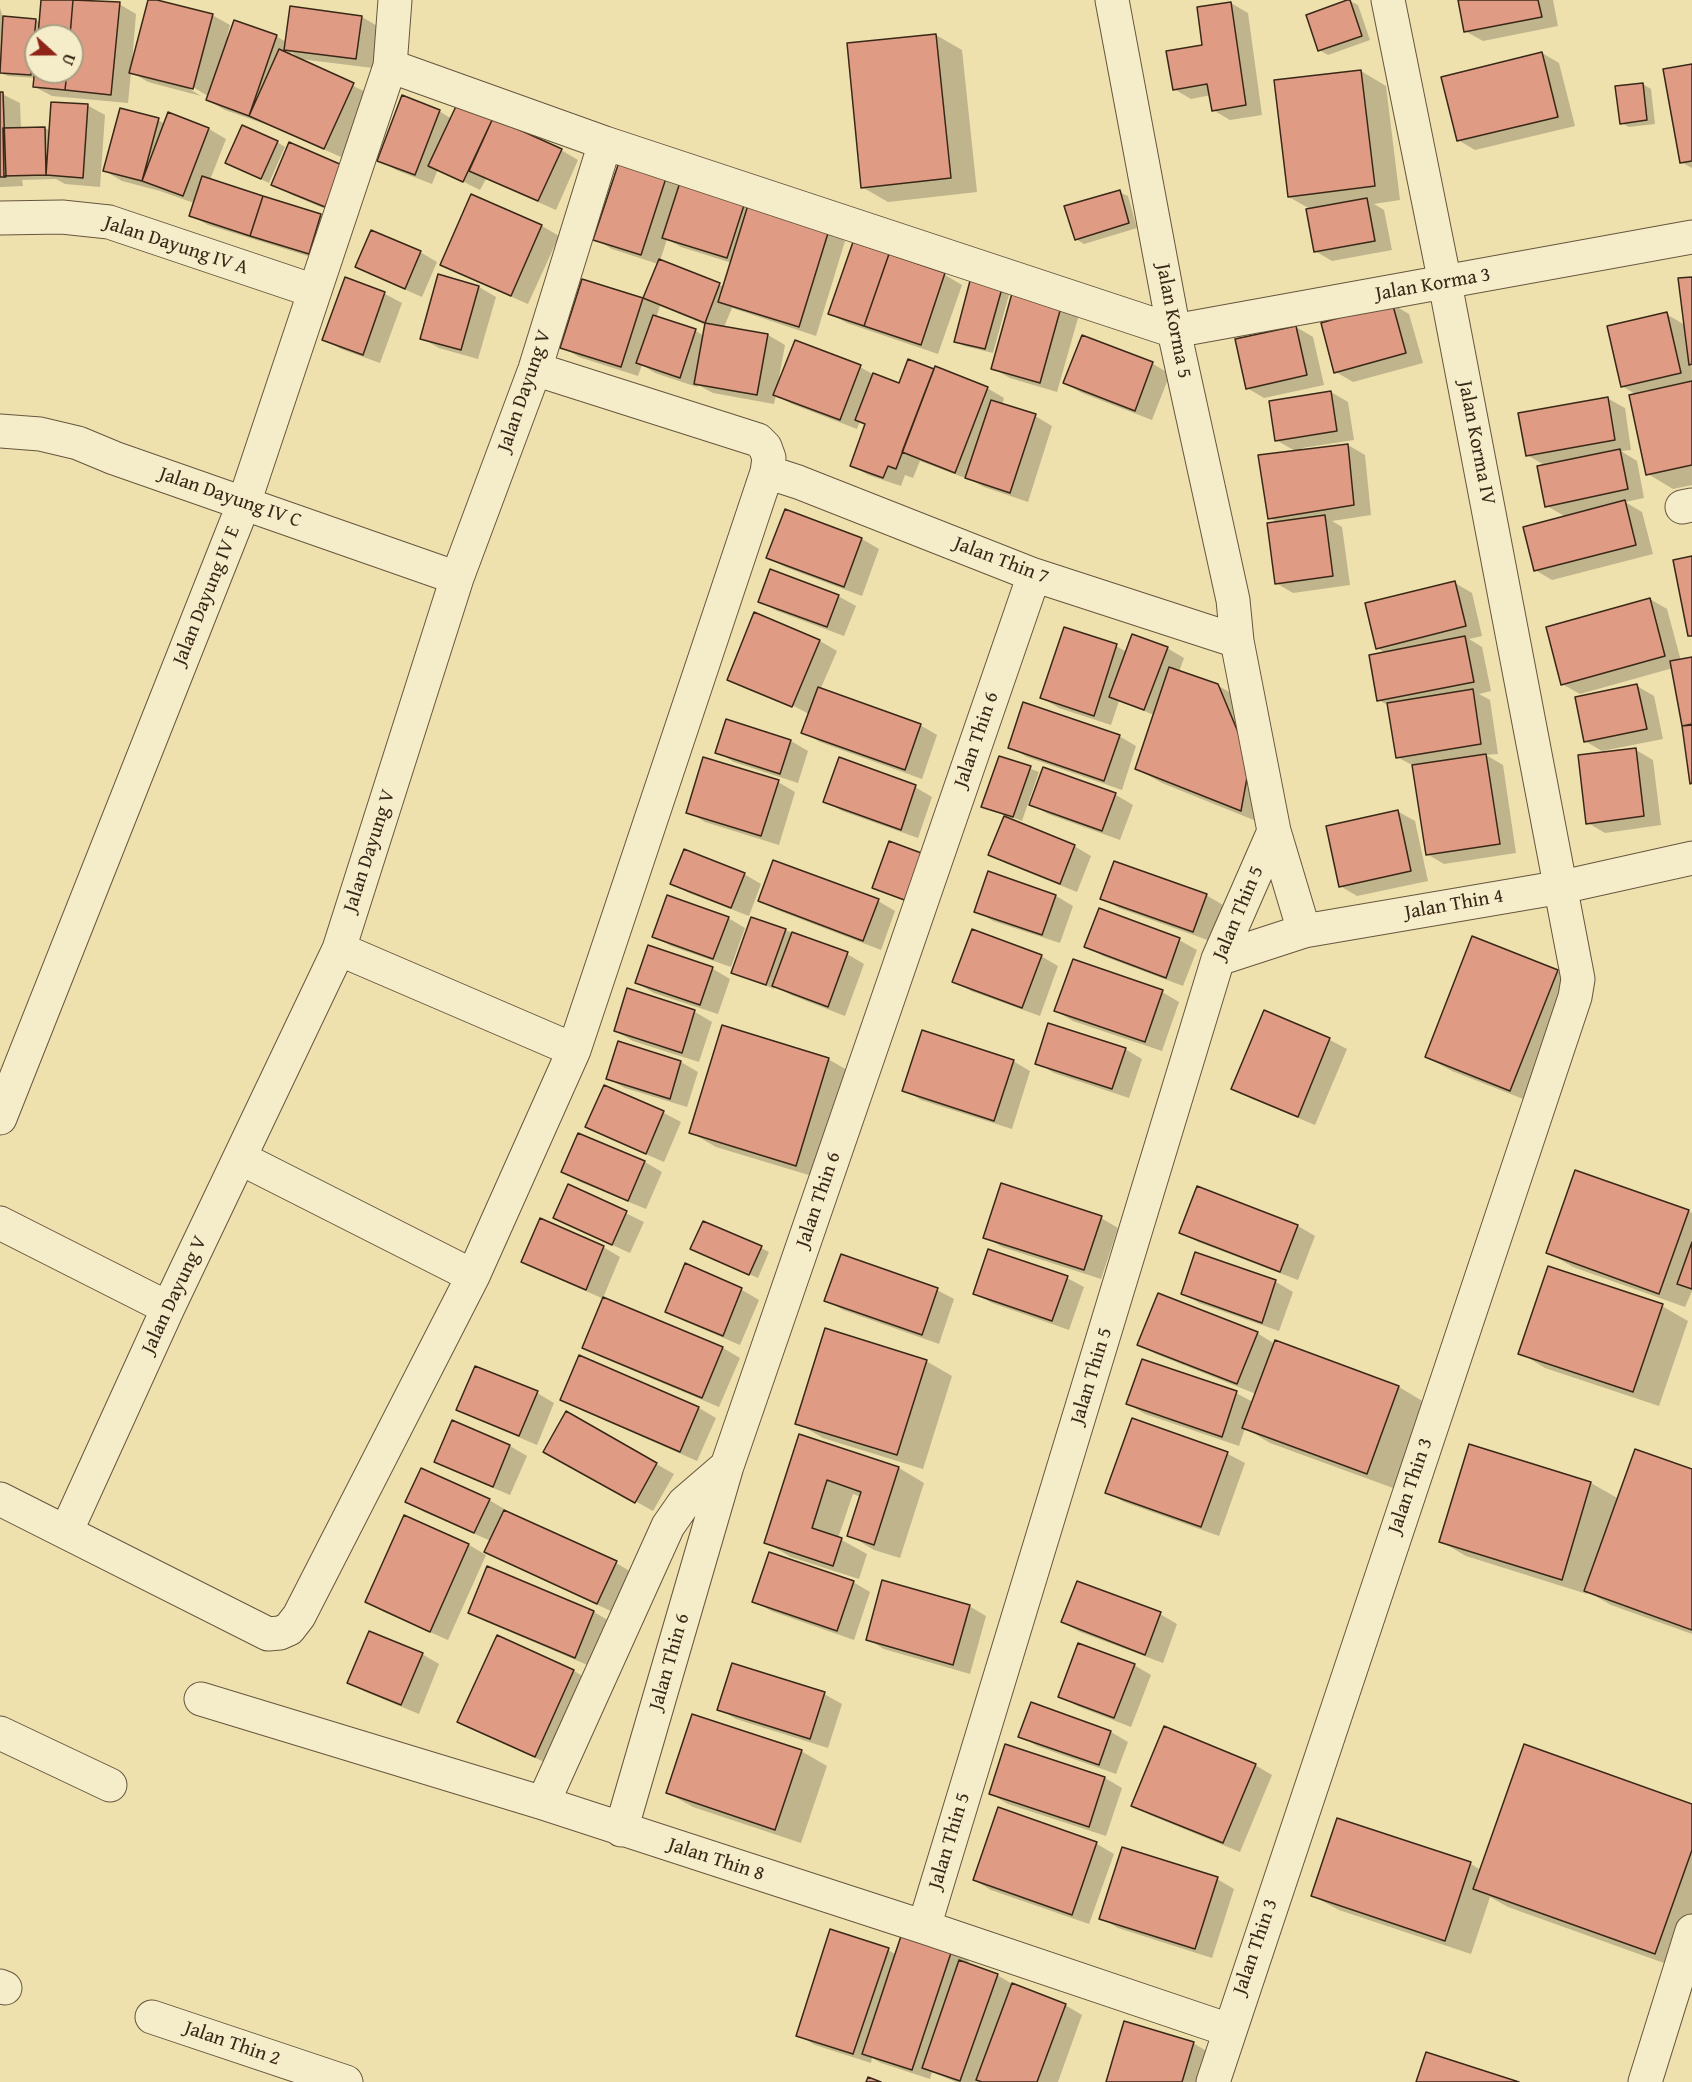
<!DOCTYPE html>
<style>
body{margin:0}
#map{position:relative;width:1692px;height:2082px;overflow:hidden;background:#efe1ae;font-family:"Gentium Book Plus",serif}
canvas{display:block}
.north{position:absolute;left:24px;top:24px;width:60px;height:60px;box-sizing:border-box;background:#f5ecca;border:2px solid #aa9e82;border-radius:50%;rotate:111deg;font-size:16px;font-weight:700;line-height:24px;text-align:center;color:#392817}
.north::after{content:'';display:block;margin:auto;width:21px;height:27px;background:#8f2418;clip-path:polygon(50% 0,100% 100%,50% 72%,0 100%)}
</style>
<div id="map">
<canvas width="1692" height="2082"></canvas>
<div class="north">U</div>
</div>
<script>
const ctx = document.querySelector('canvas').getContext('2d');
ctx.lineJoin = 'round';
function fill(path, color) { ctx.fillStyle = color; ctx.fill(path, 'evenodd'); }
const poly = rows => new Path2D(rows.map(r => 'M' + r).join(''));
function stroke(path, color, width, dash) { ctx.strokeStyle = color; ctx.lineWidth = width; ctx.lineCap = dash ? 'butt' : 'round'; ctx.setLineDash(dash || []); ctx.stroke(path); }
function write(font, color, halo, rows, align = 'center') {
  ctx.font = font + ' "Gentium Book Plus",serif'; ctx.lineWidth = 4.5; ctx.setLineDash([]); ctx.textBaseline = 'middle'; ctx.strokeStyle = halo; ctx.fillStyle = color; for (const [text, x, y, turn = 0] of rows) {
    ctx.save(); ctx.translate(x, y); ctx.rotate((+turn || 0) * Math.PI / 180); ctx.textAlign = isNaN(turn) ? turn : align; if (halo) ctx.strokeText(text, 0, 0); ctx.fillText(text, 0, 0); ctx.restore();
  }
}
const shadow = poly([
 [43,0,76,0,119,4,136,14,132,62,150,0,212,15,230,25,227,37,229,38,276,36,286,42,291,8,362,17,379,27,373,68,300,59,291,52,290,56,370,94,341,157,268,125,225,110,207,100,208,96,188,84,186,87,201,96,148,82,131,72,128,103,52,96,35,87,36,78,8,76,0,73,0,8,3,18,36,20,41,23],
 [36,36,72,36,72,72,36,72],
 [1459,0,1553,0,1558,26,1483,41,1465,31],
 [1350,1,1358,5,1370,40,1328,55,1319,50],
 [1231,3,1248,13,1262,115,1230,120,1213,110,1211,95,1191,99,1174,89],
 [936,35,962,50,977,192,888,202,862,187],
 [1542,53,1559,63,1575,126,1475,150,1458,140],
 [1692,66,1692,168,1681,162],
 [1361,71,1386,86,1400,200,1374,204,1384,210,1392,250,1332,261,1315,251,1312,210,1289,197],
 [1643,84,1651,89,1655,124,1629,127,1621,123],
 [0,93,20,103,21,129,45,128,51,131,87,105,105,115,100,187,65,184,56,179,22,180,23,186,0,187],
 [459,104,561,150,578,160,556,210,486,179,480,190,438,169,432,184,396,170,379,160,439,111,452,119],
 [158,120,165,124,209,129,226,139,210,180,321,216,338,226,327,262,208,225,190,215,194,203,160,191,122,181,105,171],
 [277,142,285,147,269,183,235,167],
 [290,144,342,216,290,194,273,184],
 [621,161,828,232,845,241,816,336,732,308,724,327,768,335,785,345,778,383,860,367,876,376,899,385,987,388,1004,398,1002,405,1035,416,1052,426,1028,502,984,487,973,481,920,461,913,478,905,475,901,486,868,475,851,465,866,425,860,421,857,429,792,404,776,395,774,404,713,393,698,385,697,387,655,373,642,365,638,376,579,357,562,347,583,280,644,300,658,264,612,249,595,239],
 [667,239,681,247,732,263,724,287,660,261],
 [660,306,706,325,704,336,696,331,656,318],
 [1119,192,1128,196,1137,228,1084,244,1076,239],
 [472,196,542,226,559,236,528,304,459,274,442,264],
 [854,244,945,275,962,285,938,354,847,323,830,314],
 [420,252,437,262,422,297,374,276,357,267],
 [1692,278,1692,485,1673,489,1648,474,1637,395,1622,386,1666,314,1685,325],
 [346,279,385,294,402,303,380,363,341,349,324,339],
 [972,279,1010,291,993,353,964,346,956,341],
 [479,287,496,297,478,359,439,348,421,338],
 [1015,287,1080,311,1057,392,1010,378,992,368],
 [1392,304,1409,314,1423,363,1353,382,1336,372],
 [1296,327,1313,337,1324,385,1264,398,1247,388],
 [1083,337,1153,364,1170,374,1152,420,1082,393,1065,383],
 [1331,392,1348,402,1354,440,1302,448,1302,451,1348,445,1365,455,1371,515,1332,521,1342,527,1350,585,1293,593,1276,583,1278,523,1270,518,1297,452,1276,440],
 [1607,398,1625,408,1631,450,1621,451,1637,461,1644,498,1625,502,1642,512,1653,554,1552,580,1535,570,1566,517,1547,506,1546,466,1527,455],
 [786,511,862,539,879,549,862,596,785,567,768,558],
 [1455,583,1472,593,1482,636,1469,639,1482,647,1491,691,1479,694,1490,700,1498,754,1486,755,1503,765,1516,853,1444,864,1427,854,1414,766,1397,757,1389,706,1379,700,1386,653,1377,648],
 [838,596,856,606,844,636,777,611,760,601],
 [1650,599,1667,609,1681,661,1692,659,1692,783,1673,668,1580,694,1562,684],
 [755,614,820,641,837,651,820,690,920,725,937,735,922,779,820,742,803,732,809,714,786,702,785,704,791,707,746,689,729,679],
 [1065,629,1116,646,1127,652,1167,648,1184,658,1179,672,1217,685,1243,700,1266,825,1162,783,1137,769,1154,715,1119,701,1111,725,1059,708,1042,698],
 [1637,686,1654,696,1663,739,1602,751,1585,741],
 [1119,736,1136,746,1122,790,1027,757,1010,747],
 [791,741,808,751,798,783,734,762,717,752],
 [1636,750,1653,760,1661,825,1605,833,1588,823],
 [1000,757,1039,772,1022,821,983,806],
 [1044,769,1116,795,1133,805,1120,840,1048,814,1031,804],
 [778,782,795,792,779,845,705,822,688,812],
 [915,787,932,797,918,838,842,811,825,801],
 [1397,811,1415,821,1428,881,1357,896,1340,886],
 [1074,846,1091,856,1077,892,1007,864,990,855],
 [744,874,761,884,749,916,689,893,672,884],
 [1206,895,1223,905,1210,941,1119,908,1102,898],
 [1056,896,1073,906,1060,943,993,921,976,911],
 [760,900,878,901,895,911,881,950,777,910],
 [1100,910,1179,940,1197,950,1183,986,1103,956,1086,946],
 [728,918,745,928,731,967,671,946,653,936],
 [785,930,847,954,864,964,845,1016,791,995,775,986,774,989,733,972],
 [649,947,713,969,730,979,718,1014,654,993,637,983],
 [1041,956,1058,966,1040,1016,971,991,954,981],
 [1557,971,1583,986,1536,1104,1452,1071,1426,1057],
 [628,990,695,1012,712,1022,699,1062,633,1041,615,1031],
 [1162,992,1179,1002,1162,1051,1073,1021,1056,1011],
 [1264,1012,1330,1040,1347,1049,1315,1125,1250,1098,1233,1088],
 [619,1043,681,1062,698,1072,687,1107,625,1088,607,1078],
 [1125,1049,1142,1059,1129,1098,1054,1073,1037,1063],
 [828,1059,854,1074,822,1179,716,1147,690,1132],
 [1013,1061,1030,1071,1012,1129,921,1100,904,1090],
 [605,1087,664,1113,681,1122,664,1162,604,1136,587,1126],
 [579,1135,645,1162,662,1172,646,1209,580,1182,563,1172],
 [569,1186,644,1222,630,1253,572,1227,555,1217],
 [1198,1188,1298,1226,1315,1236,1298,1280,1198,1242,1181,1232],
 [1688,1211,1692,1213,1692,1291,1685,1307,1573,1267,1547,1252],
 [1101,1218,1118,1228,1101,1279,1002,1247,985,1237],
 [603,1247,620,1257,603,1298,723,1348,740,1358,719,1407,601,1357,584,1347,604,1299,540,1271,523,1261],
 [761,1248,769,1252,758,1278,700,1253],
 [1196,1254,1276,1282,1293,1292,1279,1331,1199,1303,1182,1293],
 [686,1265,742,1290,759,1300,740,1345,684,1321,667,1311],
 [1067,1278,1084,1287,1069,1330,992,1303,974,1293],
 [937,1290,954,1299,939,1344,843,1310,826,1300],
 [1662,1306,1688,1321,1659,1406,1545,1368,1520,1353],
 [1257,1333,1275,1344,1275,1342,1399,1387,1424,1402,1393,1488,1270,1443,1245,1428,1239,1446,1145,1414,1128,1404,1236,1393,1253,1402,1256,1394,1156,1354,1139,1345],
 [580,1357,699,1408,716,1418,697,1461,579,1409,562,1399],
 [926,1361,952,1376,923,1469,823,1438,797,1423],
 [476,1368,537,1393,554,1403,537,1445,476,1419,458,1409],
 [566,1413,674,1474,653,1511,545,1451],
 [1133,1420,1228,1454,1245,1463,1219,1536,1124,1502,1107,1492],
 [453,1422,510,1446,527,1456,510,1495,453,1471,436,1461],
 [800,1436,899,1468,924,1483,900,1558,874,1550,849,1535,861,1497,853,1494,838,1538,867,1554,859,1579,791,1557,765,1542],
 [1470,1446,1591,1483,1619,1499,1692,1471,1692,1634,1611,1605,1588,1592,1587,1594,1466,1556,1440,1541],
 [489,1500,506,1510,505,1512,616,1563,633,1573,615,1613,503,1561,486,1551,491,1541,424,1512,407,1502],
 [404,1517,469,1545,486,1555,448,1640,384,1612,367,1602],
 [488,1568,594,1612,611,1622,592,1667,487,1622,470,1612],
 [853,1582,870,1592,854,1640,771,1611,754,1601],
 [969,1606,986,1616,970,1674,884,1649,867,1639],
 [1160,1614,1177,1624,1163,1663,1080,1632,1062,1622],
 [422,1654,439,1664,419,1714,366,1692,349,1682],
 [1134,1665,1151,1675,1131,1727,1077,1706,1060,1696],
 [574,1671,591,1681,553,1766,476,1731,459,1721],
 [824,1694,842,1704,828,1748,736,1719,719,1709],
 [1032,1704,1111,1732,1128,1742,1116,1774,1037,1746,1020,1736],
 [1006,1746,1105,1778,1122,1788,1106,1836,1008,1804,991,1794],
 [801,1751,827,1766,801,1843,693,1807,668,1793],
 [1255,1765,1272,1775,1240,1852,1150,1815,1133,1805],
 [1692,1806,1692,1962,1689,1972,1508,1907,1490,1897,1471,1954,1339,1910,1313,1896,1338,1820,1471,1864,1481,1870],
 [999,1809,1097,1844,1114,1854,1089,1924,991,1890,974,1880],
 [1217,1879,1234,1889,1212,1958,1118,1928,1101,1918],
 [888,1950,897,1955,951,1951,969,1961,967,1965,997,1975,1014,1985,1065,2005,1082,2015,1058,2082,956,2082,932,2072,930,2079,881,2063,872,2058,871,2063,815,2045,798,2035],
 [1193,2043,1210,2053,1202,2082,1108,2082]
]);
const building = poly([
 [41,0,73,0,70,36,38,36,41,0],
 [73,0,120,2,111,95,65,90,67,72,72,72,72,36,70,36,73,0],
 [148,0,157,0,213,14,193,89,129,73,148,0],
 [1347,0,1350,0,1362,36,1318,51,1306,15,1347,0],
 [1458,0,1538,0,1542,17,1464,32,1458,0],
 [1231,2,1246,105,1212,111,1207,84,1173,90,1166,51,1202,45,1197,7,1231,2],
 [290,6,362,16,356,59,284,50,290,6],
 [3,16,36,19,31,75,0,73,3,16],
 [234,20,277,35,249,116,206,100,234,20],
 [936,34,951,178,861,188,847,43,936,34],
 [279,49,354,83,324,149,249,116,279,49],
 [1542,52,1558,117,1457,141,1441,77,1542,52],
 [36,57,36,72,67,72,65,90,33,87,36,57],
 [1692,64,1692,161,1680,163,1663,69,1692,64],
 [1361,70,1375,186,1288,197,1274,80,1361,70],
 [1643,83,1647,120,1620,124,1615,86,1643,83],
 [0,92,3,92,6,177,0,177,0,92],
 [402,95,440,110,415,175,377,161,402,95],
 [51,102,88,104,83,178,46,175,51,102],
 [458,102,493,118,463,182,428,166,458,102],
 [120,108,159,118,142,181,103,171,120,108],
 [168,112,209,128,183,196,142,181,168,112],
 [493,118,562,149,538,201,469,171,493,118],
 [242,125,278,141,261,179,225,163,242,125],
 [45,127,46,175,4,176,3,128,45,127],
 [289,142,342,165,325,207,271,185,289,142],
 [620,159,667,175,641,255,593,240,620,159],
 [202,176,263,196,250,236,189,216,202,176],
 [682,176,747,196,727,258,662,238,682,176],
 [1120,190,1129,223,1075,240,1064,206,1120,190],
 [471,194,542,225,511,296,440,265,471,194],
 [263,196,321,214,309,254,250,236,263,196],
 [1367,198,1375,241,1314,252,1306,209,1367,198],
 [748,205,829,230,799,327,718,302,748,205],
 [371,230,421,251,405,289,355,267,371,230],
 [853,242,889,254,864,326,828,314,853,242],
 [889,254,945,273,921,345,864,326,889,254],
 [659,259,720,283,705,323,643,298,659,259],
 [438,274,479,286,461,350,420,339,438,274],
 [345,277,385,292,363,355,322,340,345,277],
 [971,277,1003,285,985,349,954,342,971,277],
 [1692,277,1692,364,1689,365,1678,278,1692,277],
 [582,279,643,298,621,367,560,348,582,279],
 [1014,286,1063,300,1040,383,991,369,1014,286],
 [1392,302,1406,353,1334,373,1321,323,1392,302],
 [1667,312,1681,373,1621,387,1607,326,1667,312],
 [653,315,696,329,680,378,636,363,653,315],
 [705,323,768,334,757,395,694,384,705,323],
 [1296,326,1307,375,1246,389,1235,339,1296,326],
 [1082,335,1153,362,1135,411,1063,383,1082,335],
 [795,340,861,365,840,420,773,395,795,340],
 [908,359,934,369,896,469,888,466,883,478,850,466,865,424,855,420,873,373,899,383,908,359],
 [935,366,988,387,955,473,902,452,935,366],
 [1692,381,1692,465,1646,475,1629,395,1692,381],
 [1331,391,1337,431,1275,441,1269,401,1331,391],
 [1608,397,1615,440,1526,456,1518,413,1608,397],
 [991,400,1036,414,1010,493,965,478,991,400],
 [1348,444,1354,505,1268,519,1258,455,1348,444],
 [1620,449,1628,489,1545,507,1537,466,1620,449],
 [1625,500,1636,545,1534,571,1523,527,1625,500],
 [785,509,862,538,844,587,766,558,785,509],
 [1325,515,1333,576,1275,584,1267,523,1325,515],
 [1692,556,1692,636,1688,636,1673,560,1692,556],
 [770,569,839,595,827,627,758,602,770,569],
 [1455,581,1466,626,1376,649,1365,603,1455,581],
 [1650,598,1665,656,1561,685,1546,627,1650,598],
 [754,612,820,640,792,707,727,680,754,612],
 [1064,627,1117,644,1094,716,1040,698,1064,627],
 [1132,634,1168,647,1144,710,1109,697,1132,634],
 [1465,636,1474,682,1377,701,1369,655,1465,636],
 [1692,657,1692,724,1682,726,1670,661,1692,657],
 [1169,667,1218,684,1250,761,1241,811,1135,769,1169,667],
 [1637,684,1647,729,1584,742,1575,697,1637,684],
 [818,687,921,724,905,770,801,733,818,687],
 [1473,689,1481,744,1396,758,1387,703,1473,689],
 [1023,702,1120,735,1104,781,1008,748,1023,702],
 [726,719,791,740,780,774,715,753,726,719],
 [1692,725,1692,783,1690,784,1682,726,1692,725],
 [1636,748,1644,816,1586,824,1578,755,1636,748],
 [1486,754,1500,844,1426,855,1412,765,1486,754],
 [999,756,1031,766,1013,817,981,807,999,756],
 [703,757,779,780,761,836,686,813,703,757],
 [839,757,916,785,901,830,823,802,839,757],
 [1043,767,1116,793,1102,831,1029,805,1043,767],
 [1398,810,1411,871,1339,887,1326,826,1398,810],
 [1004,816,1075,845,1060,884,988,855,1004,816],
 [889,841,924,854,907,901,872,888,889,841],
 [684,849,745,873,731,908,670,884,684,849],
 [773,860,879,899,863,941,758,901,773,860],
 [1114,861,1207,894,1193,932,1100,899,1114,861],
 [988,871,1056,895,1042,935,974,912,988,871],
 [667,895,729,917,713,959,652,937,667,895],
 [1099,908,1180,938,1166,978,1084,947,1099,908],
 [751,917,786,929,766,985,731,973,751,917],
 [972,929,1042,955,1022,1008,952,982,972,929],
 [792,932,848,952,828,1007,772,986,792,932],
 [1472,936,1558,970,1510,1091,1425,1057,1472,936],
 [648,945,713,967,700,1005,635,983,648,945],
 [1073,959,1163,990,1145,1042,1054,1011,1073,959],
 [627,988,695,1010,682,1053,614,1031,627,988],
 [1264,1010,1330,1038,1298,1117,1231,1089,1264,1010],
 [1048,1023,1126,1048,1112,1089,1035,1064,1048,1023],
 [722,1025,829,1058,796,1166,689,1133,722,1025],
 [922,1030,1014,1060,994,1121,902,1091,922,1030],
 [618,1041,681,1061,670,1099,606,1079,618,1041],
 [604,1085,664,1111,646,1154,585,1127,604,1085],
 [578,1133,645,1161,628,1201,561,1172,578,1133],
 [1575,1170,1689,1210,1659,1294,1546,1253,1575,1170],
 [1001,1183,1102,1216,1084,1270,983,1238,1001,1183],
 [568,1184,627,1211,612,1245,553,1218,568,1184],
 [1197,1186,1298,1225,1280,1272,1179,1233,1197,1186],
 [540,1218,604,1246,586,1290,521,1262,540,1218],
 [703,1221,762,1246,749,1275,690,1249,703,1221],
 [1692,1242,1692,1289,1677,1284,1692,1242],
 [988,1249,1068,1276,1052,1321,973,1294,988,1249],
 [1195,1252,1276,1280,1262,1323,1181,1294,1195,1252],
 [841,1254,938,1288,922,1335,824,1301,841,1254],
 [685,1263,742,1288,723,1336,665,1312,685,1263],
 [1548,1266,1663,1304,1633,1392,1518,1354,1548,1266],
 [1158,1293,1258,1332,1237,1384,1137,1345,1158,1293],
 [603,1297,723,1347,702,1398,582,1348,603,1297],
 [825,1328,927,1360,897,1455,795,1424,825,1328],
 [1275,1340,1399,1386,1367,1474,1242,1428,1275,1340],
 [579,1355,699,1407,680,1452,560,1400,579,1355],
 [1142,1359,1237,1391,1222,1437,1126,1404,1142,1359],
 [475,1366,538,1391,519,1436,456,1410,475,1366],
 [566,1411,657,1463,635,1503,543,1452,566,1411],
 [1132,1418,1228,1452,1201,1527,1105,1493,1132,1418],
 [452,1420,510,1445,493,1487,434,1462,452,1420],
 [799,1434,899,1467,874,1545,847,1536,861,1492,827,1480,812,1528,842,1538,833,1566,764,1543,799,1434],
 [1469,1444,1591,1482,1562,1580,1439,1542,1469,1444],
 [1635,1449,1692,1469,1692,1630,1584,1591,1635,1449],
 [421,1468,490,1499,474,1533,405,1502,421,1468],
 [504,1510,617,1561,597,1604,484,1552,504,1510],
 [404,1515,469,1544,430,1632,365,1602,404,1515],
 [769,1552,854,1581,837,1631,752,1602,769,1552],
 [487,1566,594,1611,575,1658,468,1613,487,1566],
 [882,1580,970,1605,953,1665,866,1640,882,1580],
 [1077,1581,1161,1612,1145,1655,1061,1622,1077,1581],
 [369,1631,423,1653,401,1705,347,1683,369,1631],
 [497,1635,574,1670,535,1757,457,1722,497,1635],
 [1078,1643,1135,1664,1114,1718,1058,1697,1078,1643],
 [732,1663,825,1692,810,1739,717,1710,732,1663],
 [1031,1702,1111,1731,1099,1765,1018,1737,1031,1702],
 [692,1714,802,1750,775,1830,666,1793,692,1714],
 [1164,1726,1256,1764,1223,1843,1131,1806,1164,1726],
 [1005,1744,1105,1777,1089,1827,989,1794,1005,1744],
 [1524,1744,1692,1804,1692,1850,1655,1954,1473,1889,1524,1744],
 [998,1807,1097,1842,1072,1915,973,1880,998,1807],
 [1337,1818,1471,1862,1445,1941,1311,1896,1337,1818],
 [1122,1847,1218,1877,1195,1949,1099,1919,1122,1847],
 [830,1929,889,1948,853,2054,796,2036,830,1929],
 [902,1933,952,1950,912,2070,862,2054,902,1933],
 [959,1960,998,1974,960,2081,922,2068,959,1960],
 [1012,1983,1066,2004,1037,2082,982,2082,976,2080,1012,1983],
 [1124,2021,1194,2042,1182,2082,1106,2082,1124,2021],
 [1426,2052,1519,2082,1416,2082,1426,2052],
 [868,2077,881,2082,866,2082,868,2077]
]);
const minor = poly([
 [1112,0,1174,331,1233,600,1237,641,1274,831,1304,931],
 [390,66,605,143,1174,331,1692,237],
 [0,218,62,217,109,222,314,291],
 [0,431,40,434,78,443,114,458,457,578],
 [767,472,798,482,1034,575,1237,641],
 [1682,507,1692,505],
 [339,949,574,1050],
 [1218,959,1304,931,1562,887,1692,858],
 [0,1118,244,503,390,66,395,0],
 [240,1158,473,1276],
 [0,1223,168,1308],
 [0,1499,268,1634,280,1633,289,1629,299,1616,473,1276,574,1050,767,472,769,458,765,447,758,440,535,369],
 [66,1532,168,1308,339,949,457,578,535,369,605,143],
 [201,1699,543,1803,924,1927,1229,2030],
 [0,1733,110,1785],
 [543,1803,668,1526,684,1503,727,1466],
 [621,1830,727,1466,1034,575],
 [924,1927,1218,959,1274,831],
 [0,1986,5,1988],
 [152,2017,346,2082],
 [1213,2082,1575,997,1578,979,1445,283,1388,0],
 [1645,2082,1692,1931]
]);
const streetNames = [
 ["Jalan Dayung IV A",176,246,18],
 ["Jalan Korma 3",1433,285,-10],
 ["Jalan Korma 5",1173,321,79],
 ["Jalan Dayung V",525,391,-71],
 ["Jalan Korma IV",1476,443,79],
 ["Jalan Dayung IV C",230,498,19],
 ["Jalan Thin 7",1001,561,21],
 ["Jalan Dayung IV E",207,596,-68],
 ["Jalan Thin 6",977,740,-71],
 ["Jalan Dayung V",370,851,-72],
 ["Jalan Thin 4",1454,905,-10],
 ["Jalan Thin 5",1239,913,-67],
 ["Jalan Thin 6",819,1200,-71],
 ["Jalan Dayung V",175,1295,-65],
 ["Jalan Thin 5",1092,1376,-73],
 ["Jalan Thin 3",1411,1486,-71],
 ["Jalan Thin 6",670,1662,-74],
 ["Jalan Thin 5",950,1841,-73],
 ["Jalan Thin 8",716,1860,18],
 ["Jalan Thin 3",1256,1947,-71],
 ["Jalan Thin 2",232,2044,19]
];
fill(shadow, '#0003');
fill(building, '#df9b83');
stroke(building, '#392817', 1.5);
stroke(minor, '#66563d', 35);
stroke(minor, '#f5ecca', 33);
write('20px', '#392817', '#f5ecca', streetNames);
</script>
